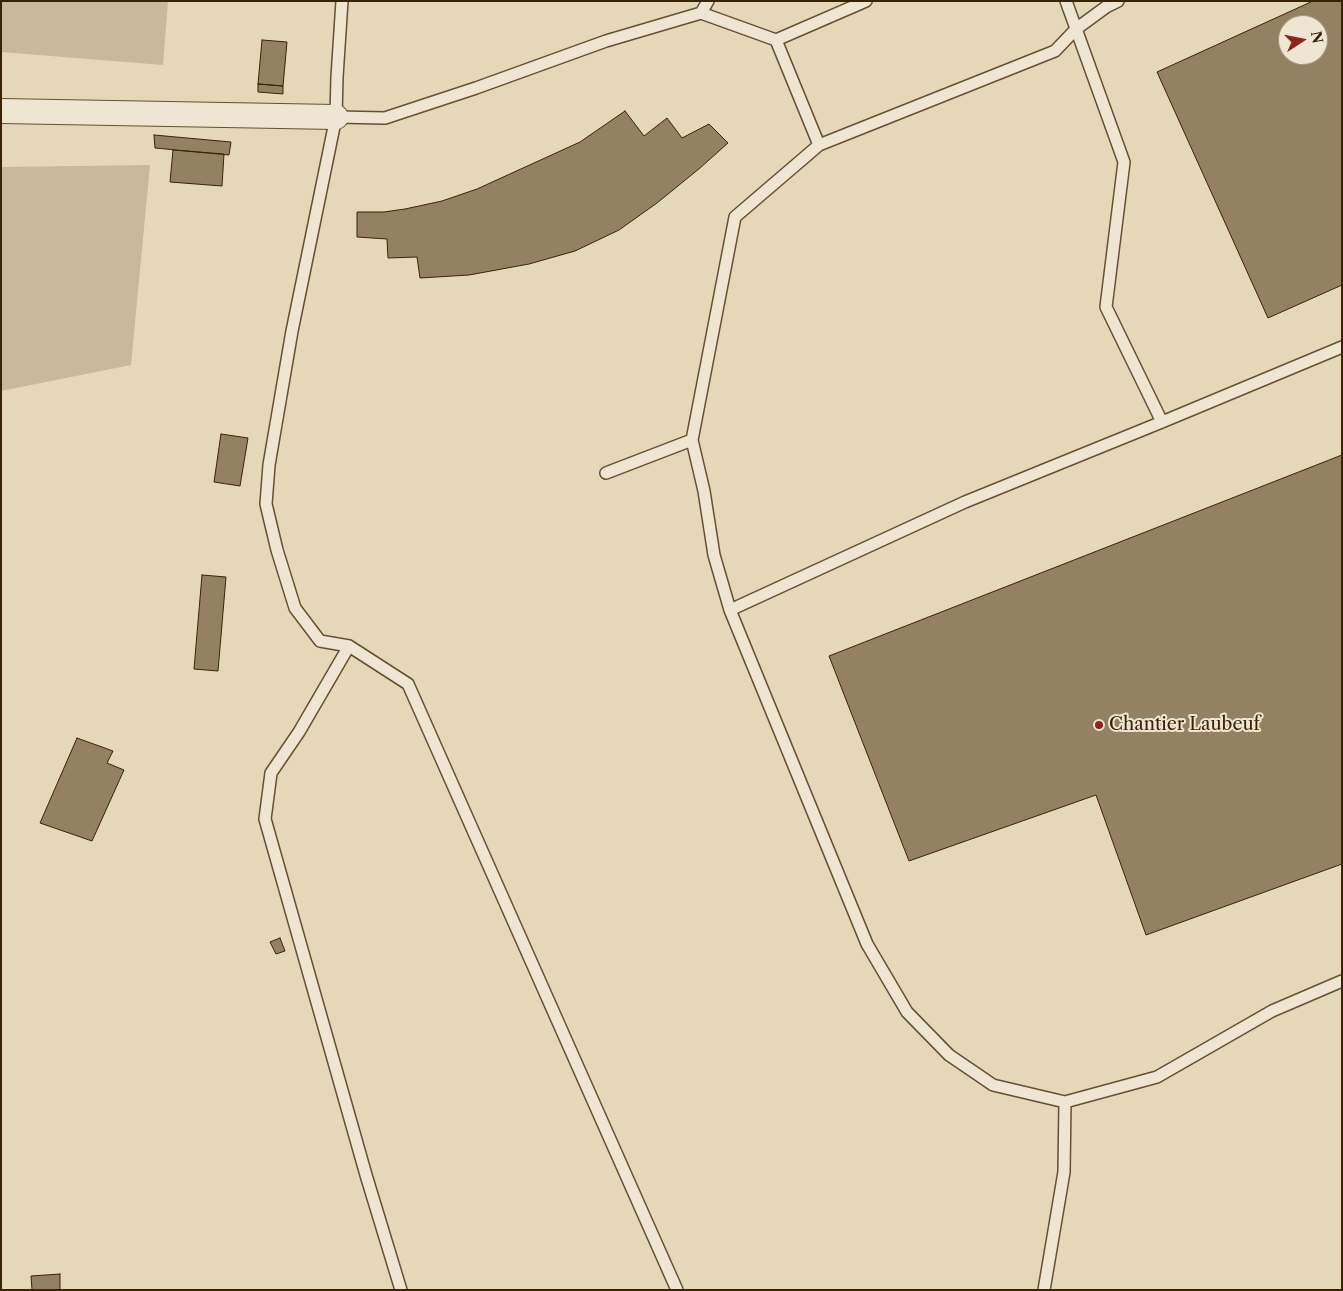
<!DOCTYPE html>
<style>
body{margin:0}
#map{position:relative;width:1343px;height:1291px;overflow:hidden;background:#e5d8b9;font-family:"Libre Caslon Text",serif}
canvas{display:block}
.frame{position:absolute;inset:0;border:2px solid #3a2303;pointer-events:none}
.north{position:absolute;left:1278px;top:15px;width:50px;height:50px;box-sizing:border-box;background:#eee6d2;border:1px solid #a6987f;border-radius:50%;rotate:79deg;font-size:14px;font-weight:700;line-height:20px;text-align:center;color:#3a2303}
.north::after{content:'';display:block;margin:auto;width:18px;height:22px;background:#8f2418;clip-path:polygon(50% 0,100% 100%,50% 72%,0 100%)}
</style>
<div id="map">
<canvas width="1343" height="1291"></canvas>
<div class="frame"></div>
<div class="north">N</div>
</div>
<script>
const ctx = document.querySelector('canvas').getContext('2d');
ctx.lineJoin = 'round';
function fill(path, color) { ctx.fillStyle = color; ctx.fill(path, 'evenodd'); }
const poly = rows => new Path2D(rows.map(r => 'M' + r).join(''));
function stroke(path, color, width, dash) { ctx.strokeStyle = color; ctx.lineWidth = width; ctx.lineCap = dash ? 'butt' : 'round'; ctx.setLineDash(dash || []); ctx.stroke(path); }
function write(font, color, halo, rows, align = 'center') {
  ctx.font = font + ' "Libre Caslon Text",serif'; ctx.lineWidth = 4; ctx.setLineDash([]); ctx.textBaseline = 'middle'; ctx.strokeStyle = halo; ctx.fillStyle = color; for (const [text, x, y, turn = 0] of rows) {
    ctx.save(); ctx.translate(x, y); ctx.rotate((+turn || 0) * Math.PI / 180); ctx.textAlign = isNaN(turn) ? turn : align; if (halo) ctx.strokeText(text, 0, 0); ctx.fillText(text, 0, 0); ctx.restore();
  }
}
const green = poly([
 [1,1,168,1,163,65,1,52],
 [150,165,131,365,1,391,1,167]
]);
const building = poly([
 [1313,1,1342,1,1342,285,1268,318,1157,72,1313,1],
 [1288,25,1318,25,1318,55,1288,55,1288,25],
 [262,40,287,42,283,86,258,84,262,40],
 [258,84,283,86,283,94,258,92,258,84],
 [625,111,644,136,667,118,682,138,709,124,728,143,700,168,657,203,619,230,575,251,529,264,469,275,420,278,417,257,388,258,387,239,357,237,357,212,384,212,405,209,442,201,477,189,580,142,625,111],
 [154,135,231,142,229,155,155,148,154,135],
 [173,150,224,154,222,186,170,182,173,150],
 [221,434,248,438,240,486,214,482,221,434],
 [1342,455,1342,864,1146,935,1096,795,909,861,829,656,1342,455],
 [202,575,226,577,218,671,194,669,202,575],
 [77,738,113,751,107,763,124,770,92,841,40,823,77,738],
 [280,938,285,951,276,954,270,942,280,938],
 [60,1274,60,1290,32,1290,31,1276,60,1274]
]);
const lane = poly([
 [342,1,337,77,336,117,292,331,269,465,266,504,277,550,295,608,320,641,349,646,408,684,677,1290],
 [1066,1,1124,162,1106,307,1162,422],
 [701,13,708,1],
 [776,40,819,145],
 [336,117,385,118,476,88,606,41,701,13,776,40,866,1],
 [692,440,704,491,714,555,730,610,867,944,907,1012,949,1055,993,1085,1065,1102,1157,1077,1272,1011,1342,981],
 [606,473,692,440,735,217,819,145,1055,51,1076,29,1106,7,1118,1],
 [730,610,965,502,1162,422,1342,347],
 [349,646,299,732,271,773,265,819,366,1175,401,1290],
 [1044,1290,1064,1172,1065,1102]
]);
const street = poly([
 [1,111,336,117]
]);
const markers = [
 [1099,725,5,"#8f2418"]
];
const poiNames = [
 ["Chantier Laubeuf",1109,725]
];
fill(green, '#c8b99a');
fill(building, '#938162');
stroke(building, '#3a2303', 1);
stroke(lane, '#655030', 14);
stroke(street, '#655030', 26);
stroke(lane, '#eee6d2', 11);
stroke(street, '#eee6d2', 24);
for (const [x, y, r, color] of markers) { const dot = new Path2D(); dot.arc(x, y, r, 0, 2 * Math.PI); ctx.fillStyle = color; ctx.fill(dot); stroke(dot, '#eee6d2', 2); }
write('18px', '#3a2303', '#eee6d2', poiNames, 'left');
</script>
